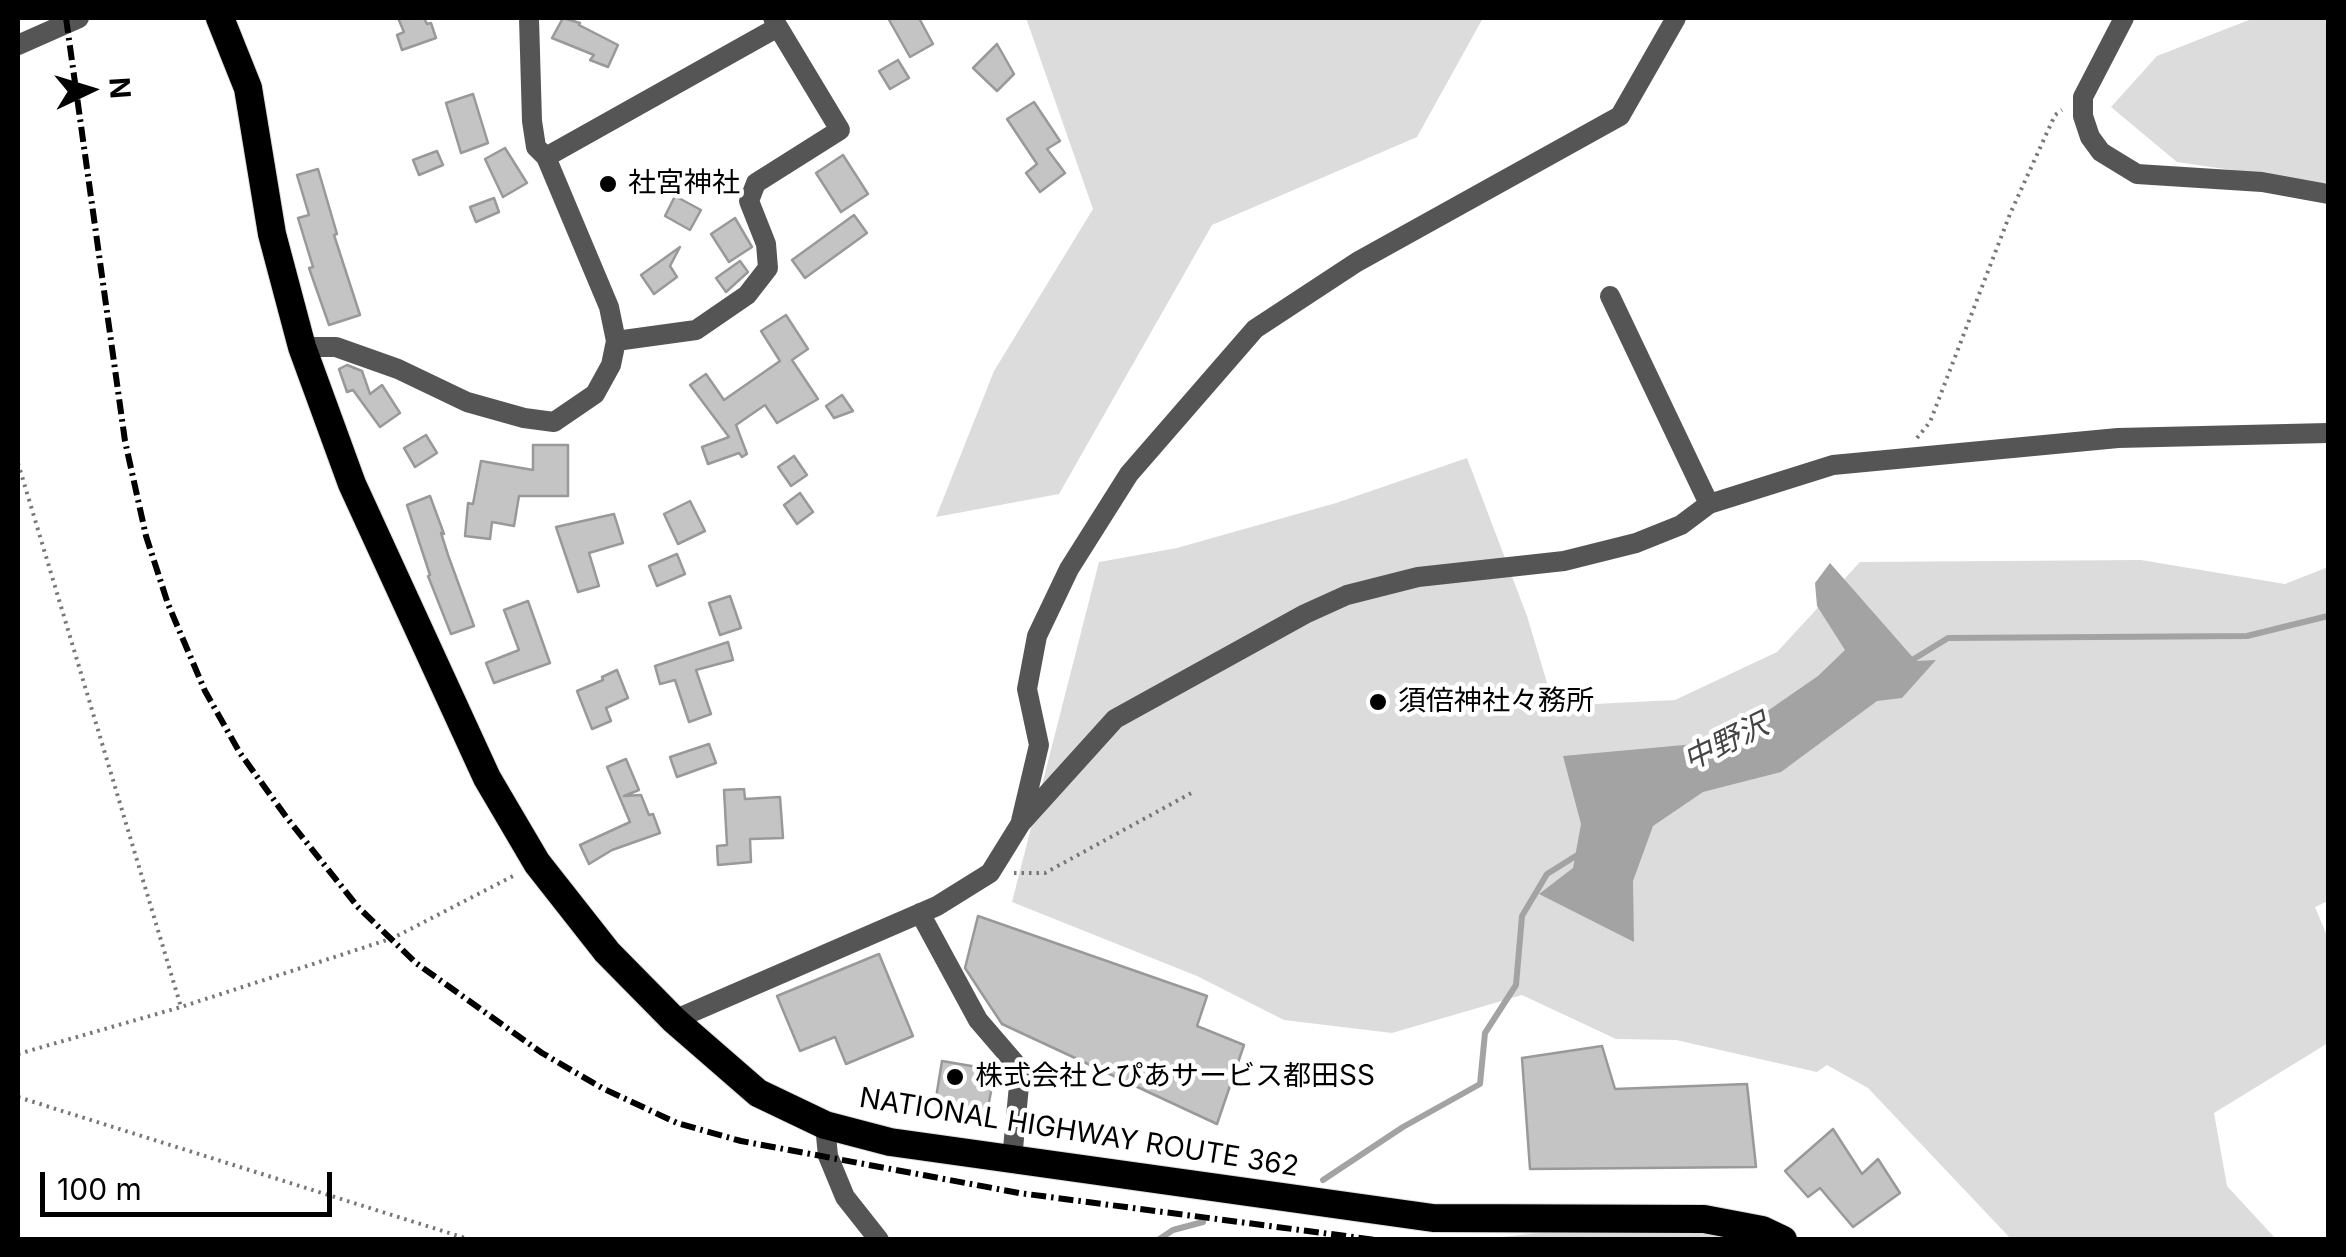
<!DOCTYPE html>
<meta charset="utf-8">
<style>
body{margin:0}
#map{position:relative;width:2346px;height:1257px;overflow:hidden;background:#fff;font-family:Inter,sans-serif}
canvas{display:block}
.frame{position:absolute;inset:0;border:20px solid #000;pointer-events:none}
.north{position:absolute;left:40px;top:40px;width:100px;height:100px;-webkit-text-stroke:8px #fff;paint-order:stroke;rotate:86deg;font-size:28px;font-weight:700;line-height:40px;text-align:center;color:#000}
.north::after{content:'';display:block;margin:auto;width:35px;height:45px;background:#000;clip-path:polygon(50% 0,100% 100%,50% 72%,0 100%)}
.scale{position:absolute;left:40px;top:1172px;width:292px;height:45px;box-sizing:border-box;border:5px solid #000;border-top:0;padding-left:12px;font-size:30px;line-height:35px;white-space:nowrap;color:#000;-webkit-text-stroke:8px #fff;paint-order:stroke}
</style>
<div id="map">
<canvas width="2346" height="1257"></canvas>
<div class="frame"></div>
<div class="north">N</div>
<div class="scale">100 m</div>
</div>
<script>
const ctx = document.querySelector('canvas').getContext('2d');
ctx.lineJoin = 'round';
function fill(path, color) { ctx.fillStyle = color; ctx.fill(path, 'evenodd'); }
const poly = rows => new Path2D(rows.map(r => 'M' + r).join(''));
function stroke(path, color, width, dash) { ctx.strokeStyle = color; ctx.lineWidth = width; ctx.lineCap = dash ? 'butt' : 'round'; ctx.setLineDash(dash || []); ctx.stroke(path); }
function write(font, color, halo, rows, align = 'center') {
  ctx.font = font + ' Inter,"Noto Sans JP",sans-serif'; ctx.lineWidth = 9; ctx.setLineDash([]); ctx.textBaseline = 'middle'; ctx.strokeStyle = halo; ctx.fillStyle = color; for (const [text, x, y, turn = 0] of rows) {
    ctx.save(); ctx.translate(x, y); ctx.rotate((+turn || 0) * Math.PI / 180); ctx.textAlign = isNaN(turn) ? turn : align; if (halo) ctx.strokeText(text, 0, 0); ctx.fillText(text, 0, 0); ctx.restore();
  }
}
const green = poly([
 [1026,18,1483,18,1417,137,1212,225,1059,494,936,517,994,371,1093,209],
 [2254,18,2328,18,2328,184,2177,162,2111,107,2157,56],
 [1467,458,1527,616,1554,706,1675,700,1777,652,1860,562,2141,560,2285,584,2328,567,2328,901,2315,907,2328,938,2328,1043,2214,1113,2227,1186,2276,1239,2011,1239,1868,1088,1827,1065,1817,1072,1676,1040,1616,1039,1522,995,1392,1033,1284,1020,1197,976,1012,902,1099,562,1177,548,1336,503],
 [1567,1230,1734,1233,1754,1239,1483,1239]
]);
const water = poly([
 [1830,563,1916,661,1936,660,1902,698,1877,701,1781,772,1703,792,1653,826,1633,881,1634,942,1539,894,1573,868,1581,824,1563,756,1695,744,1766,712,1818,676,1845,650,1817,606,1815,583]
]);
const stream = poly([
 [1909,662,1948,638,2247,636,2328,616],
 [1323,1180,1403,1127,1480,1084,1485,1033,1516,985,1522,916,1547,874,1579,854],
 [1158,1240,1173,1230,1203,1222]
]);
const building = poly([
 [398,18,424,18,427,24,431,23,436,38,402,50,397,35,404,32,398,18],
 [563,18,580,23,579,25,618,45,608,67,590,60,594,55,552,38,563,18],
 [888,18,919,18,933,44,910,57,888,18],
 [997,44,1014,74,997,91,973,68,997,44],
 [898,60,909,78,890,89,879,71,898,60],
 [473,94,488,143,461,153,446,103,473,94],
 [1034,102,1060,141,1047,149,1065,173,1040,192,1026,173,1037,164,1007,119,1034,102],
 [505,148,527,183,503,197,485,159,505,148],
 [437,151,443,165,419,175,413,160,437,151],
 [843,155,868,194,841,212,816,173,843,155],
 [318,169,337,234,334,235,360,315,329,325,309,268,313,267,298,218,309,215,297,175,318,169],
 [675,196,701,210,690,230,665,216,675,196],
 [494,198,499,212,476,222,470,207,494,198],
 [854,215,867,233,805,278,792,260,854,215],
 [735,218,752,247,729,262,711,234,735,218],
 [680,247,670,266,677,277,654,294,641,275,680,247],
 [740,261,748,272,726,292,716,278,740,261],
 [786,315,808,349,792,360,818,399,777,423,765,405,736,425,747,454,742,457,739,453,708,464,702,447,729,437,690,385,706,374,724,400,780,361,761,331,786,315],
 [347,365,362,371,370,394,382,385,400,413,380,427,353,390,347,392,339,369,347,365],
 [842,395,853,411,834,418,826,406,842,395],
 [426,435,437,453,415,467,404,448,426,435],
 [533,445,568,445,568,496,519,496,514,526,492,522,490,539,465,536,468,503,473,504,481,461,533,470,533,445],
 [794,456,807,475,791,486,778,467,794,456],
 [800,493,813,512,797,524,784,505,800,493],
 [430,496,444,534,441,533,448,555,474,626,451,634,428,576,430,575,407,505,430,496],
 [690,501,705,531,678,544,664,514,690,501],
 [614,514,623,543,589,553,599,586,578,592,556,527,614,514],
 [677,554,685,574,657,586,649,566,677,554],
 [730,596,741,628,720,635,709,603,730,596],
 [528,601,550,663,494,683,486,663,519,650,504,610,528,601],
 [728,642,733,660,696,670,711,714,689,722,675,680,660,684,655,666,728,642],
 [617,670,628,698,606,708,611,721,592,729,577,691,603,680,602,677,617,670],
 [709,744,716,763,677,777,670,757,709,744],
 [626,759,639,790,624,796,641,795,649,815,653,814,660,833,612,850,589,864,580,845,630,822,607,767,626,759],
 [744,789,745,799,780,797,783,838,750,839,751,862,718,865,717,846,727,845,724,790,744,789],
 [978,916,1207,996,1197,1026,1244,1045,1217,1124,1002,1024,965,968,978,916],
 [879,954,913,1036,846,1064,835,1037,800,1051,777,996,879,954],
 [1602,1046,1615,1089,1747,1084,1756,1167,1530,1169,1522,1058,1602,1046],
 [942,1061,995,1070,987,1113,935,1104,942,1061],
 [1833,1129,1862,1174,1878,1159,1900,1193,1853,1227,1820,1188,1808,1197,1785,1171,1833,1129]
]);
const path = poly([
 [1917,438,1930,422,2010,214,2055,115,2062,110],
 [18,463,181,1007],
 [1014,873,1045,873,1195,791],
 [18,1054,181,1007,393,938,515,875],
 [18,1097,471,1240]
]);
const minor = poly([
 [529,18,532,121,536,147,546,157],
 [2124,18,2083,97,2083,116,2090,137,2101,152,2137,174,2262,182,2328,194],
 [18,45,79,18],
 [1610,296,1709,504],
 [616,341,696,330,747,295,768,268,766,244,749,201,756,183,840,130,778,27],
 [302,347,336,347,398,369,467,402,524,418,554,422,595,394,611,365,616,341,609,307,546,157,778,27,773,18],
 [1021,821,1039,745,1027,689,1037,636,1069,569,1129,474,1255,329,1357,262,1620,116,1676,18],
 [920,913,978,1020,1015,1063,1020,1075,1012,1159],
 [674,1020,937,906,990,873,1021,823,1115,719,1305,614,1347,595,1418,577,1564,561,1636,543,1681,525,1709,504,1833,465,2118,438,2328,433],
 [825,1125,828,1156,845,1197,879,1240]
]);
const highway = poly([
 [220,18,248,88,272,234,302,347,352,484,487,778,537,863,607,952,674,1020,758,1093,825,1125,890,1142,1433,1218,1704,1219,1762,1230,1783,1240]
]);
const rail = poly([
 [66,18,125,441,146,536,168,604,205,691,240,753,287,818,358,907,416,963,542,1053,602,1088,677,1123,741,1141,1019,1193,1376,1240]
]);
const markers = [
 [608,184,10,"#000"],
 [1378,702,10,"#000"],
 [955,1077,10,"#000"]
];
const poiNames = [
 ["社宮神社",628,184],
 ["須倍神社々務所",1398,702],
 ["株式会社とぴあサービス都田SS",975,1077]
];
const streetNames = [
 ["NATIONAL HIGHWAY ROUTE 362",1079,1133,9]
];
const waterNames = [
 ["中野沢",1726,743,-26]
];
fill(green, '#dcdcdc');
fill(water, '#a3a3a3');
stroke(stream, '#a3a3a3', 6);
fill(building, '#c4c4c4');
stroke(building, '#999', 2.5);
stroke(highway, '#dbdbdb', 30);
stroke(path, '#777', 4, [2.5, 5]);
stroke(minor, '#555', 20);
stroke(highway, '#000', 28);
stroke(rail, '#000', 6, [15, 5, 2.5, 5]);
for (const [x, y, r, color] of markers) { const dot = new Path2D(); dot.arc(x, y, r, 0, 2 * Math.PI); ctx.fillStyle = color; ctx.fill(dot); stroke(dot, '#fff', 4); }
write('28px', '#000', '#fff', poiNames, 'left');
write('28px', '#000', '#fff', streetNames);
write('italic 30px', '#444', '#fff', waterNames);
</script>
